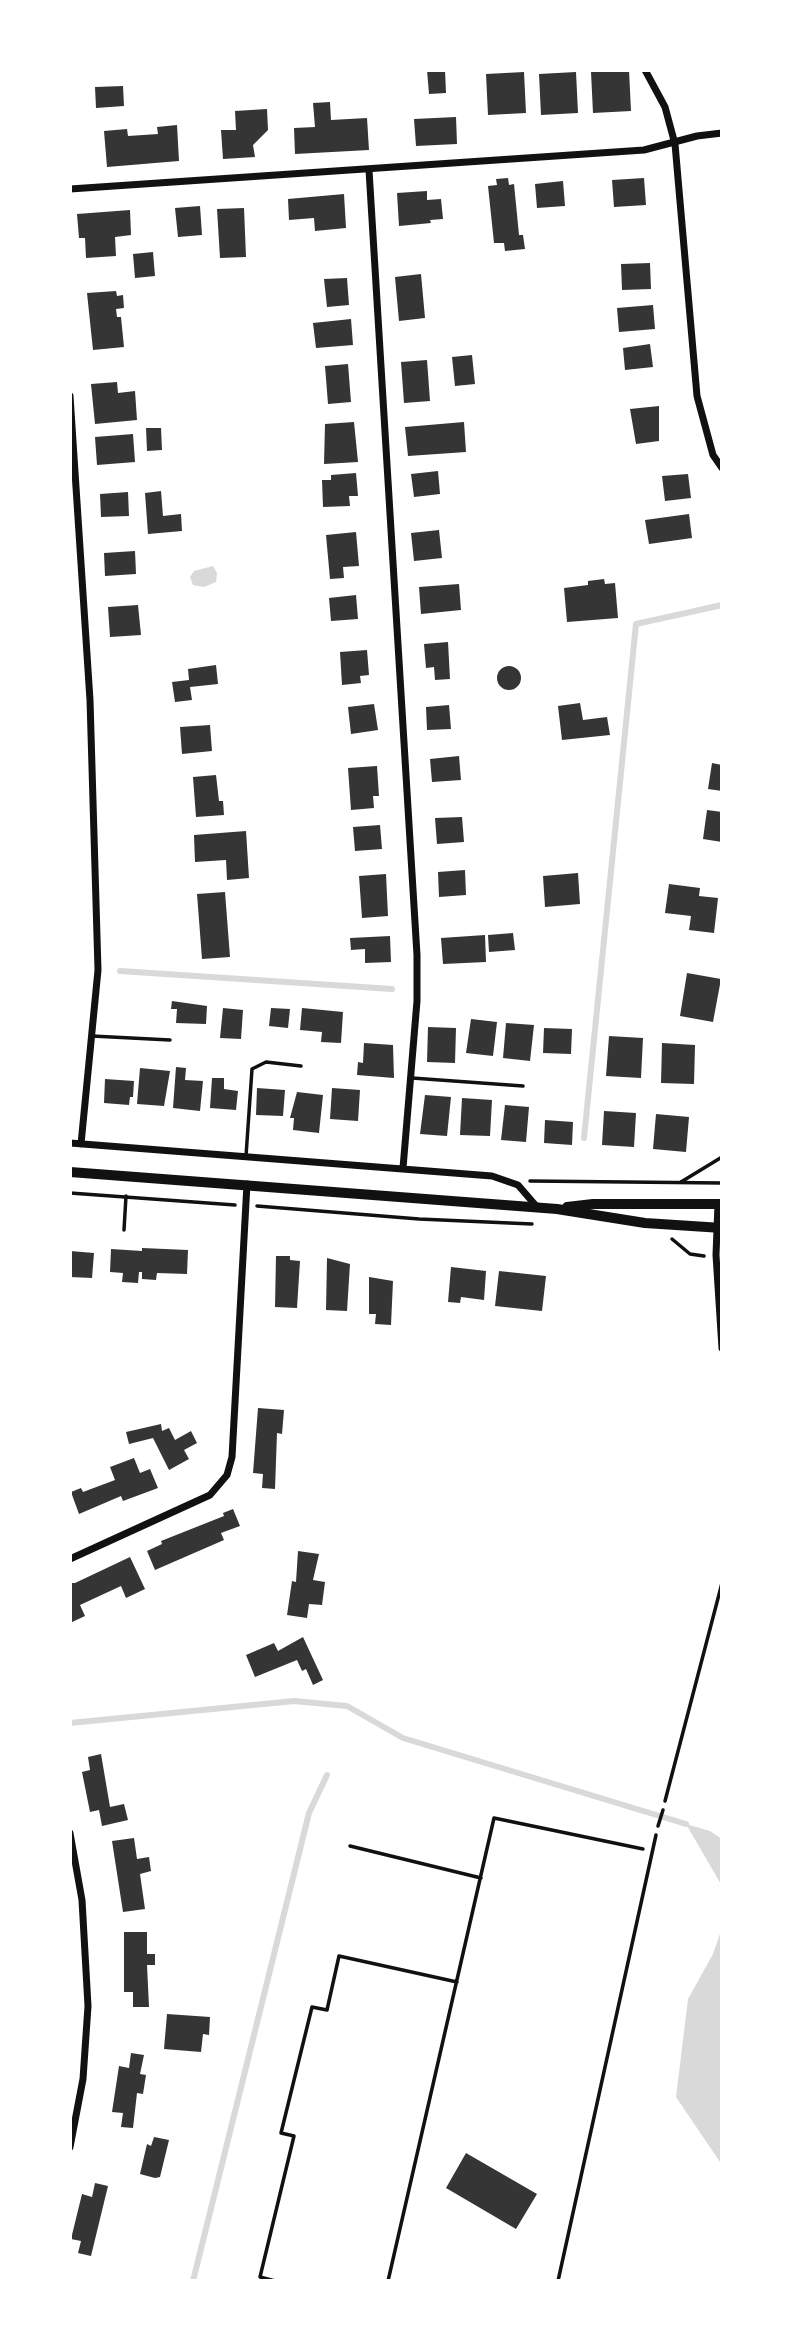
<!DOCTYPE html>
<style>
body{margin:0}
#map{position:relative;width:792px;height:2351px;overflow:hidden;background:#fff;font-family:Ubuntu,sans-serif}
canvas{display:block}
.frame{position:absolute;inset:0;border:72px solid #fff;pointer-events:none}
</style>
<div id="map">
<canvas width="792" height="2351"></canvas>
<div class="frame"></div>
</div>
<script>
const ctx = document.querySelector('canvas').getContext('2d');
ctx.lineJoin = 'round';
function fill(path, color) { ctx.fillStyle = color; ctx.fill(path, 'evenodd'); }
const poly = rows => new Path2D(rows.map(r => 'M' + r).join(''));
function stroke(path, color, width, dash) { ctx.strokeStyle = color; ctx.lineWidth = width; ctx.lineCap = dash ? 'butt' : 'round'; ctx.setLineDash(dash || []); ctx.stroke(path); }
const water = poly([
 [213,566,217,573,216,582,204,587,193,585,190,577,194,571],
 [686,1824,710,1831,722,1839,722,1886],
 [722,1928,722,2165,676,2097,688,1999,713,1954]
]);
const stream = poly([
 [120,971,392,989],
 [584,1138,636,624,722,605],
 [70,1723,294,1701,347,1706,403,1738,686,1824],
 [193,2281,309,1813,327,1775]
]);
const building = poly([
 [427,70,445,70,446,93,429,94],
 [629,70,631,111,593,113,591,72],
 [524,72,526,113,488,115,486,74],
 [576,72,578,113,541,115,539,74],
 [123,86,124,106,96,108,95,87],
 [330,102,331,120,367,118,369,150,295,154,294,128,315,127,313,103],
 [267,109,268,130,253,145,255,157,223,159,221,130,236,130,235,111],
 [456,117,457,144,416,146,414,119],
 [177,125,179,161,107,167,104,131,127,129,128,136,158,134,157,127],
 [508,178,509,185,514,184,519,235,523,235,525,249,505,251,504,243,494,243,488,186,497,185,496,179],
 [644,178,646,205,614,207,612,180],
 [563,181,565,206,537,208,535,184],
 [427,191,427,200,441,199,443,219,430,220,431,223,399,226,397,193],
 [344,194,346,228,315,231,314,218,289,220,288,199],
 [200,206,202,235,178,237,175,208],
 [244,208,246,257,220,258,217,209],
 [130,210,131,235,115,237,116,256,86,258,85,238,79,238,77,214],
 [153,252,155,276,135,278,133,254],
 [650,263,651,289,622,290,621,264],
 [421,274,425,318,399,321,395,277],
 [347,278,349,305,327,307,324,279],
 [116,291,117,296,123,295,124,308,116,309,117,317,121,317,124,347,93,350,87,293],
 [653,305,655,329,619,332,617,308],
 [351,319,353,345,316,348,313,323],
 [650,344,653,367,625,370,623,348],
 [472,355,475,384,455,386,452,357],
 [427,360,430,401,404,403,401,362],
 [348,364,351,402,328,404,325,366],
 [117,382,118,393,135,391,137,420,95,424,91,384],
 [659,406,659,441,636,444,630,409],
 [354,422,358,462,324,464,325,424],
 [464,422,466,452,408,456,405,427],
 [146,428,161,428,162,450,147,451],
 [133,434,135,462,97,465,95,437],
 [438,471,440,494,414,497,411,474],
 [356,473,358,496,349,496,350,506,323,507,322,480,331,480,331,475],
 [688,474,691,498,665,501,662,476],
 [161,491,163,516,181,514,182,531,148,534,145,493],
 [128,492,129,516,101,517,100,494],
 [689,514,692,538,649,544,645,520],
 [439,530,442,558,414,561,411,533],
 [356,532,359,566,343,567,344,578,330,579,326,535],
 [135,551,136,574,105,576,104,553],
 [604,579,605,584,615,583,618,618,567,622,564,588,588,585,588,581],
 [459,584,461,610,421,614,419,587],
 [356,595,358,619,331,621,329,598],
 [138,605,141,635,110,637,108,607],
 [448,642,450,679,435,680,434,667,426,668,424,644],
 [367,650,369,675,360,676,361,683,342,685,340,652],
 [216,665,218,684,190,687,192,700,175,702,172,682,189,680,188,669],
 '497 678a12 12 0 1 1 24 0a12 12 0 1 1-24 0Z',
 [580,703,583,720,607,717,610,735,562,740,558,706],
 [374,704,378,730,351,734,348,707],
 [449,705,451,729,427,730,426,707],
 [210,725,212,751,182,754,180,727],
 [459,756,461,780,432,782,430,759],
 [712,763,722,765,722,791,708,789],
 [377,766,379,796,373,796,374,808,351,810,348,768],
 [216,775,219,801,223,801,224,815,196,817,193,777],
 [707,810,722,812,722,842,703,839],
 [462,817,464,842,437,844,435,818],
 [380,825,382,849,355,851,353,827],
 [246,831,249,878,227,880,226,860,195,862,194,835],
 [465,870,466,895,439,897,438,872],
 [578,873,580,904,545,907,543,876],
 [386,874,388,916,362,918,359,876],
 [669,884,700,888,699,896,718,898,714,933,689,930,691,916,665,913],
 [225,892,230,957,202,959,197,894],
 [513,933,515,950,489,952,488,935],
 [485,935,486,962,443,964,441,938],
 [390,936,391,962,365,963,365,949,351,950,350,938],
 [687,973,721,979,713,1022,680,1016],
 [172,1001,207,1006,206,1024,176,1023,177,1009,171,1009],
 [223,1008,243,1010,241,1039,220,1038],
 [271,1008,290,1009,288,1028,269,1026],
 [302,1008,343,1012,341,1043,321,1042,322,1032,300,1030],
 [471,1019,497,1022,493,1056,466,1053],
 [506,1023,534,1025,530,1061,503,1058],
 [428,1027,456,1028,455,1063,427,1062],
 [544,1028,572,1029,571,1054,543,1053],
 [609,1036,643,1038,641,1078,606,1076],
 [364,1043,393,1045,394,1078,357,1075,358,1062,363,1063],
 [662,1043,695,1045,694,1084,661,1083],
 [176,1067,186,1068,185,1080,203,1081,200,1111,173,1108],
 [140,1068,170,1071,164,1106,137,1104],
 [212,1078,224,1078,224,1089,238,1091,236,1110,210,1108],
 [105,1079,134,1081,133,1097,130,1097,129,1105,104,1103],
 [257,1088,285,1090,283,1116,256,1115],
 [332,1088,360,1090,358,1121,330,1119],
 [297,1092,323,1095,319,1133,293,1130,294,1118,290,1118],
 [425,1095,451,1097,447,1136,420,1134],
 [462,1098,492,1100,490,1136,460,1135],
 [505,1105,529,1107,526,1142,501,1140],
 [604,1111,636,1113,634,1147,602,1145],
 [656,1114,689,1117,686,1152,653,1149],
 [545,1120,573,1122,572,1145,544,1143],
 [142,1248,188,1250,187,1274,157,1273,156,1280,142,1279,142,1272,139,1272,138,1283,122,1282,123,1273,110,1272,111,1249,142,1251],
 [70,1251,94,1253,92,1278,70,1277],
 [276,1256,290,1256,290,1260,300,1261,297,1308,275,1307],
 [327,1258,350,1264,347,1311,326,1310],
 [451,1267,486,1271,484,1300,461,1297,460,1303,448,1302],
 [499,1271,546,1276,542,1311,495,1306],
 [369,1277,393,1281,391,1325,375,1324,376,1314,369,1314],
 [258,1408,284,1410,282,1434,277,1433,275,1489,262,1488,263,1474,253,1473],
 [161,1424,162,1431,169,1428,175,1440,191,1431,197,1443,184,1450,189,1459,169,1470,153,1438,129,1444,126,1432],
 [134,1458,140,1473,150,1469,158,1488,123,1501,121,1496,79,1514,71,1492,81,1488,83,1492,115,1480,110,1467],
 [233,1509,240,1526,221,1533,224,1540,155,1570,147,1551,162,1544,161,1541,224,1516,223,1513],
 [298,1551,319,1554,313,1580,325,1582,322,1605,309,1604,307,1618,287,1615,292,1581,296,1582],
 [130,1557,145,1589,126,1598,121,1586,80,1605,85,1616,70,1623,70,1583,75,1583],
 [303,1637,323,1680,313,1685,306,1669,302,1671,297,1660,255,1677,246,1655,274,1643,278,1651],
 [101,1754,110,1807,124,1804,128,1820,102,1826,99,1810,90,1812,82,1772,90,1770,88,1757],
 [134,1838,137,1859,149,1857,151,1871,140,1874,145,1909,123,1912,112,1841],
 [124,1932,147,1932,147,1954,155,1954,155,1965,147,1965,149,2007,133,2007,133,1992,124,1992],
 [167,2014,210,2017,209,2035,203,2034,201,2052,164,2049],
 [131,2053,144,2055,140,2074,146,2075,143,2094,137,2093,133,2128,121,2127,123,2113,112,2112,119,2066,129,2068],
 [154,2137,169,2140,160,2177,155,2178,140,2174,147,2144,151,2146],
 [466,2153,537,2194,516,2229,446,2188],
 [95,2183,108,2186,91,2256,78,2253,81,2241,71,2239,82,2194,92,2197]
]);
const path = poly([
 [530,1181,722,1183],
 [681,1182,722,1157],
 [70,1193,235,1205],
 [257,1206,419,1219,532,1224],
 [124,1230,126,1196],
 [672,1239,690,1254,704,1256],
 [658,1826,663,1810],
 [350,1846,481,1878],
 [275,2281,260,2277,294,2136,281,2133,312,2007,327,2010,339,1956,457,1982],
 [388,2281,494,1818,643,1849]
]);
const service = poly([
 [92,1036,170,1040],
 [412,1078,523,1086],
 [246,1156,252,1069,266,1062,301,1066],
 [665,1801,722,1583],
 [558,2281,656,1835]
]);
const minor = poly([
 [645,70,665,107,675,144,697,396,713,455,722,468],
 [369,170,417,955,417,1001,403,1168],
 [70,189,644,150,697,136,722,133],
 [70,396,90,700,98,970,81,1144],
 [70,1143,492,1176,518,1185,537,1207],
 [718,1204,716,1255,722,1348],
 [70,1559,210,1495,227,1475,232,1457,247,1184],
 [70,1833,82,1900,88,2006,83,2079,70,2147]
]);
const secondary = poly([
 [70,1172,557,1209,645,1223,722,1228],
 [567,1207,593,1204,722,1204]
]);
fill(water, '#d9d9d9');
stroke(stream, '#d9d9d9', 6);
fill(building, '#353535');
stroke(path, '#111', 3.5);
stroke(service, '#111', 3.5);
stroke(minor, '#111', 7);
stroke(secondary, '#111', 10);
</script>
